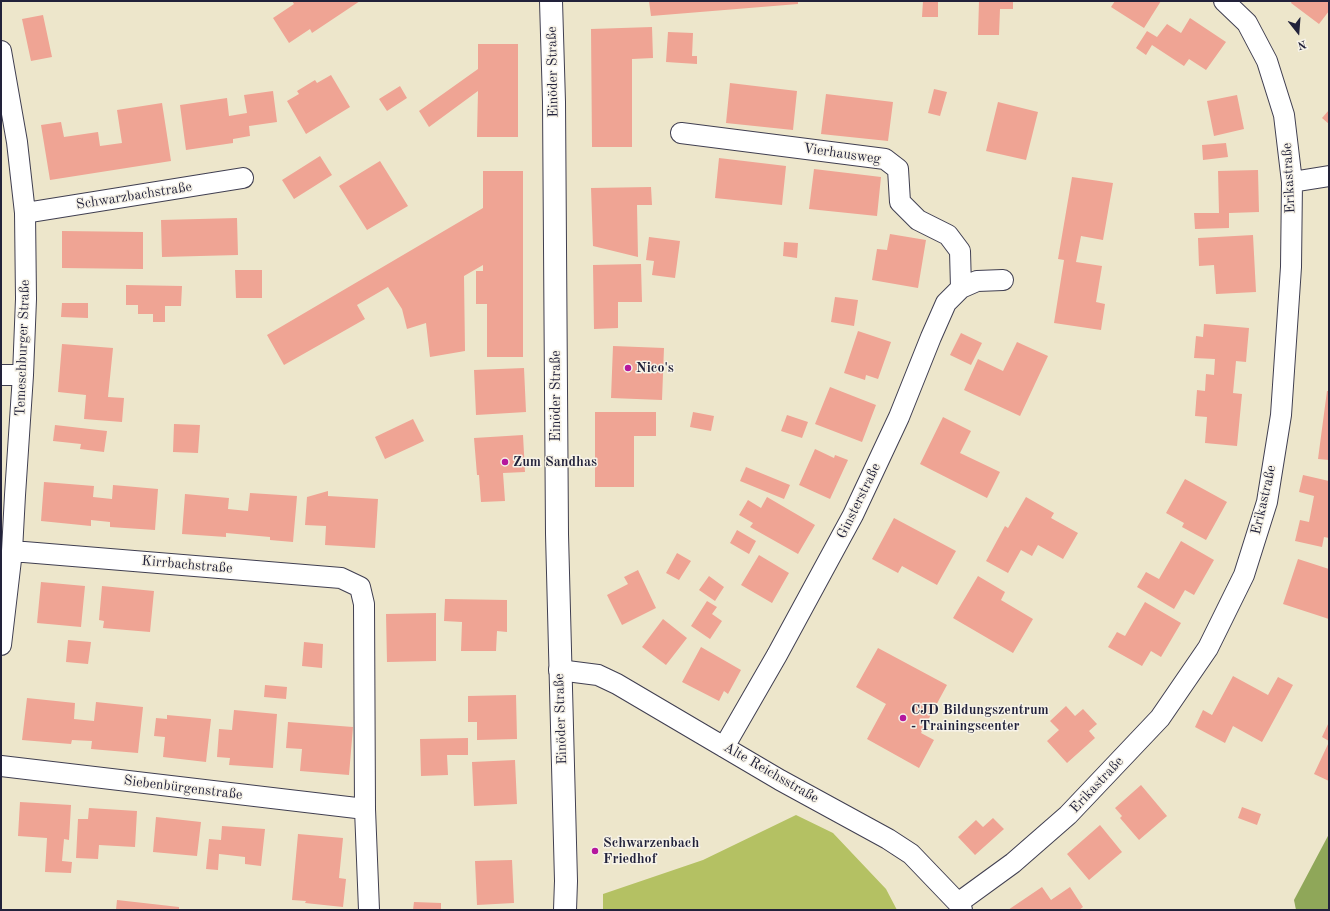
<!DOCTYPE html>
<meta charset="utf-8">
<style>
body{margin:0}
#map{position:relative;width:1330px;height:911px;overflow:hidden;background:#ede6cb;font-family:"Old Standard TT",serif}
canvas{display:block}
.frame{position:absolute;inset:0;border:2px solid #22223b;pointer-events:none}
.north{position:absolute;left:1278px;top:12px;width:40px;height:40px;-webkit-text-stroke:3px #f7f3e8;paint-order:stroke;rotate:163deg;font-size:11px;font-weight:700;line-height:16px;text-align:center;color:#22223b}
.north::after{content:'';display:block;margin:auto;width:14px;height:18px;background:#22223b;clip-path:polygon(50% 0,100% 100%,50% 72%,0 100%)}
</style>
<div id="map">
<canvas width="1330" height="911"></canvas>
<div class="frame"></div>
<div class="north">N</div>
</div>
<script>
const ctx = document.querySelector('canvas').getContext('2d');
ctx.lineJoin = 'round';
function fill(path, color) { ctx.fillStyle = color; ctx.fill(path, 'evenodd'); }
const poly = rows => new Path2D(rows.map(r => 'M' + r).join(''));
function stroke(path, color, width, dash) { ctx.strokeStyle = color; ctx.lineWidth = width; ctx.lineCap = dash ? 'butt' : 'round'; ctx.setLineDash(dash || []); ctx.stroke(path); }
function write(font, color, halo, rows, align = 'center') {
  ctx.font = font + ' "Old Standard TT",serif'; ctx.lineWidth = 3; ctx.setLineDash([]); ctx.textBaseline = 'middle'; ctx.strokeStyle = halo; ctx.fillStyle = color; for (const [text, x, y, turn = 0] of rows) {
    ctx.save(); ctx.translate(x, y); ctx.rotate((+turn || 0) * Math.PI / 180); ctx.textAlign = isNaN(turn) ? turn : align; if (halo) ctx.strokeText(text, 0, 0); ctx.fillText(text, 0, 0); ctx.restore();
  }
}
const green = poly([
 [796,815,833,833,886,889,897,910,603,910,603,894,703,860]
]);
const forest = poly([
 [1329,834,1329,910,1296,910,1294,900]
]);
const building = poly([
 [292,1,360,1,312,33,310,29,289,43,273,18,294,4],
 [649,1,798,1,798,4,651,16],
 [923,1,938,1,938,17,922,17],
 [979,1,1013,1,1013,9,1000,9,999,35,978,35],
 [1115,1,1161,1,1144,28,1111,7],
 [1292,1,1329,1,1329,11,1319,24,1291,3],
 [43,15,52,57,31,61,22,19],
 [1190,18,1226,42,1206,70,1189,59,1184,66,1152,45,1146,55,1136,48,1147,31,1157,37,1167,24,1181,33],
 [652,27,653,58,632,59,632,147,592,147,591,29],
 [668,32,693,33,692,56,697,56,697,64,666,62],
 [478,44,518,44,518,137,477,137,478,91,429,127,419,111,478,69],
 [331,75,350,107,306,134,287,101,299,94,297,91,315,80,317,83],
 [730,83,797,91,793,130,726,123],
 [400,86,407,98,387,111,379,99],
 [934,89,947,92,940,116,928,113],
 [273,91,277,122,249,126,250,136,233,139,233,143,186,150,180,105,227,98,229,116,247,113,244,95],
 [826,94,893,102,888,141,821,134],
 [1237,95,1244,129,1214,136,1207,101],
 [998,102,1038,112,1026,160,986,151],
 [162,103,171,161,50,180,41,125,61,122,64,137,98,132,100,146,122,143,117,110],
 [1329,110,1329,124,1322,118],
 [1226,143,1228,157,1203,160,1202,145],
 [320,156,332,175,294,199,282,180],
 [719,158,786,166,782,205,715,198],
 [380,161,408,206,367,230,339,186],
 [814,169,881,177,877,216,809,209],
 [1258,170,1259,212,1229,213,1229,228,1195,229,1194,213,1219,213,1218,171],
 [483,171,523,171,523,357,487,357,487,304,476,304,476,271,483,271,483,265,464,276,465,351,430,357,426,323,407,329,402,309,388,287,357,305,365,319,284,365,267,335,483,208],
 [1072,177,1113,183,1103,240,1081,236,1076,262,1102,266,1096,302,1105,304,1101,330,1054,323,1064,260,1058,259],
 [651,187,652,205,637,205,638,257,593,246,591,188],
 [237,218,238,255,162,257,161,220],
 [62,231,143,232,143,269,62,268],
 [890,234,926,240,918,288,872,280,877,249,887,250],
 [1253,235,1256,292,1216,294,1214,265,1199,266,1198,238],
 [649,237,680,241,675,278,652,275,654,261,646,260],
 [784,242,798,243,797,258,783,256],
 [641,264,642,302,618,302,618,328,594,329,593,265],
 [235,270,262,270,262,298,236,298],
 [126,285,182,286,181,306,165,306,165,322,153,322,153,314,138,314,138,305,126,305],
 [835,297,858,300,854,326,831,322],
 [62,303,88,303,88,318,61,317],
 [1204,324,1249,328,1246,362,1236,361,1233,393,1242,394,1237,446,1205,443,1207,417,1195,416,1197,390,1205,391,1206,374,1214,375,1215,359,1194,358,1196,336,1203,337],
 [858,331,891,342,878,379,866,375,865,380,844,373],
 [961,333,982,343,971,365,950,355],
 [1017,342,1048,356,1020,416,964,390,978,359,1003,371],
 [62,344,113,348,108,397,124,398,122,422,84,419,86,395,58,392],
 [613,346,664,348,662,400,611,398],
 [524,368,526,412,476,415,474,370],
 [830,387,876,405,862,442,815,424],
 [1327,391,1329,391,1329,460,1318,459],
 [595,412,656,412,656,436,634,436,634,487,595,487],
 [693,412,714,416,711,431,690,427],
 [787,415,808,422,802,438,781,431],
 [943,417,971,431,960,453,1000,472,987,498,920,464],
 [413,419,424,441,385,459,375,437],
 [174,424,200,425,198,453,173,452],
 [55,425,107,431,104,452,80,449,81,444,53,441],
 [523,435,525,472,503,473,505,501,481,502,479,475,477,475,474,438],
 [815,449,834,458,835,455,848,460,830,499,799,485],
 [746,467,790,485,784,499,740,481],
 [1303,475,1329,481,1329,538,1324,537,1322,547,1295,541,1300,520,1309,522,1314,496,1299,492],
 [1185,479,1227,502,1206,540,1182,527,1184,523,1166,513],
 [44,482,94,486,93,497,112,499,113,485,158,489,155,530,110,527,110,522,91,520,91,526,41,521],
 [328,491,328,496,378,499,375,548,325,545,326,526,305,525,307,497],
 [250,493,297,496,293,542,270,540,270,537,226,533,226,537,182,534,185,494,229,498,228,509,248,511],
 [767,497,815,525,798,554,750,527,753,523,739,515,748,500,761,508],
 [1026,497,1054,513,1051,518,1078,533,1063,559,1038,545,1032,556,1021,550,1008,573,986,561,1005,526,1008,528],
 [894,518,956,551,937,585,902,566,898,573,872,559],
 [737,530,756,541,749,554,730,543],
 [1181,541,1214,560,1194,595,1185,590,1174,609,1137,587,1146,572,1159,579],
 [677,553,691,561,679,580,666,573],
 [759,555,789,573,772,603,741,585],
 [1298,559,1329,569,1329,619,1283,604],
 [638,570,656,608,622,625,607,595,628,584,624,577],
 [709,576,724,587,715,601,699,590],
 [978,576,1005,592,1001,600,1033,619,1013,653,953,618],
 [41,582,85,586,81,627,37,623],
 [102,586,154,591,150,632,103,628,104,621,99,620],
 [445,599,507,600,507,632,497,631,496,651,461,651,462,622,444,621],
 [707,601,717,607,712,614,722,621,710,639,691,626],
 [1145,602,1181,623,1161,657,1151,651,1142,666,1108,647,1117,632,1125,636],
 [436,613,436,661,387,662,386,614],
 [663,619,687,638,666,665,642,647],
 [68,640,91,642,88,664,66,662],
 [304,642,323,644,322,668,302,666],
 [701,647,741,670,728,694,724,691,719,701,682,682],
 [878,648,947,685,921,733,934,740,919,768,867,739,886,704,856,687],
 [1233,676,1268,695,1278,677,1293,685,1262,742,1233,726,1225,743,1195,727,1203,710,1212,715],
 [265,685,287,687,286,699,264,697],
 [516,695,517,739,477,740,477,722,468,722,468,696],
 [27,698,75,703,74,719,94,721,96,702,143,707,138,753,91,749,92,741,72,740,71,744,22,740],
 [1066,706,1075,716,1083,709,1097,724,1089,731,1095,738,1067,763,1047,741,1059,730,1050,721],
 [234,710,277,714,273,768,229,765,230,758,217,757,219,729,232,730],
 [167,715,211,719,206,762,163,757,165,737,154,736,156,718,167,719],
 [288,722,353,727,349,775,300,771,302,749,286,748],
 [1329,722,1329,741,1322,737],
 [468,738,468,755,447,755,448,775,421,776,420,739],
 [1329,742,1329,781,1314,774],
 [515,760,517,804,474,806,472,762],
 [1141,785,1167,816,1139,840,1120,818,1122,816,1115,808],
 [20,802,71,805,69,840,64,839,62,861,72,862,71,873,45,872,47,838,18,836],
 [1242,807,1261,814,1257,825,1238,818],
 [89,808,137,811,135,847,99,845,98,859,76,858,78,819,88,819],
 [156,817,201,822,197,856,153,852],
 [993,818,1004,829,975,855,958,837,976,820,983,827],
 [1100,825,1122,852,1089,880,1067,854],
 [222,826,265,829,261,866,245,864,245,857,219,854,218,870,206,869,209,839,221,840],
 [298,834,343,838,339,878,346,879,343,907,305,903,306,901,292,900],
 [512,860,514,903,477,905,475,861],
 [1042,887,1051,900,1070,887,1083,907,1079,910,1008,910],
 [117,900,179,907,179,910,116,910],
 [414,902,441,903,441,910,413,910]
]);
const street = poly([
 [1,51,17,142,25,213,26,299,23,375,15,495,12,551,1,645],
 [681,133,885,159,898,169,900,202,918,220,948,235,960,251,961,288],
 [1292,182,1329,176],
 [25,213,243,178],
 [1,375,23,375],
 [12,551,341,578,360,587,364,604,365,809,369,910],
 [559,670,598,675,617,684,780,780,888,839,911,854,958,903,962,910],
 [724,747,777,655,853,515,899,417,931,337,946,303,961,288,977,281,1003,280],
 [1,766,365,809],
 [958,903,1013,863,1068,815,1160,718,1208,648,1244,575,1267,502,1281,415,1291,267,1292,182,1284,115,1267,61,1247,23,1224,1]
]);
const primary = poly([
 [551,1,554,102,557,534,566,881,565,910]
]);
const markers = [
 [628,368,4,"#b5179e"],
 [505,462,4,"#b5179e"],
 [903,718,4,"#b5179e"],
 [595,851,4,"#b5179e"]
];
const streetNames = [
 ["Einöder Straße",553,72,-91],
 ["Vierhausweg",842,154,8],
 ["Erikastraße",1289,178,-93],
 ["Schwarzbachstraße",134,196,-9],
 ["Temeschburger Straße",23,348,-88],
 ["Einöder Straße",556,396,-90],
 ["Erikastraße",1264,500,-77],
 ["Ginsterstraße",859,501,-64],
 ["Kirrbachstraße",187,565,5],
 ["Einöder Straße",561,719,-92],
 ["Alte Reichsstraße",771,773,30],
 ["Erikastraße",1097,785,-47],
 ["Siebenbürgenstraße",183,788,7]
];
const poiNames = [
 ["Nico's",636,368],
 ["Zum Sandhas",513,462],
 ["CJD Bildungszentrum",911,710],
 ["- Trainingscenter",911,726],
 ["Schwarzenbach",603,843],
 ["Friedhof",603,859]
];
fill(green, '#b4c163');
fill(forest, '#8fa759');
fill(building, '#efa494');
stroke(street, '#403f51', 22);
stroke(primary, '#403f51', 24);
stroke(street, '#fff', 20);
stroke(primary, '#fff', 22);
for (const [x, y, r, color] of markers) { const dot = new Path2D(); dot.arc(x, y, r, 0, 2 * Math.PI); ctx.fillStyle = color; ctx.fill(dot); stroke(dot, '#f7f3e8', 1.5); }
write('14px', '#22223b', '#f7f3e8', streetNames);
write('bold 14px', '#22223b', '#f7f3e8', poiNames, 'left');
</script>
